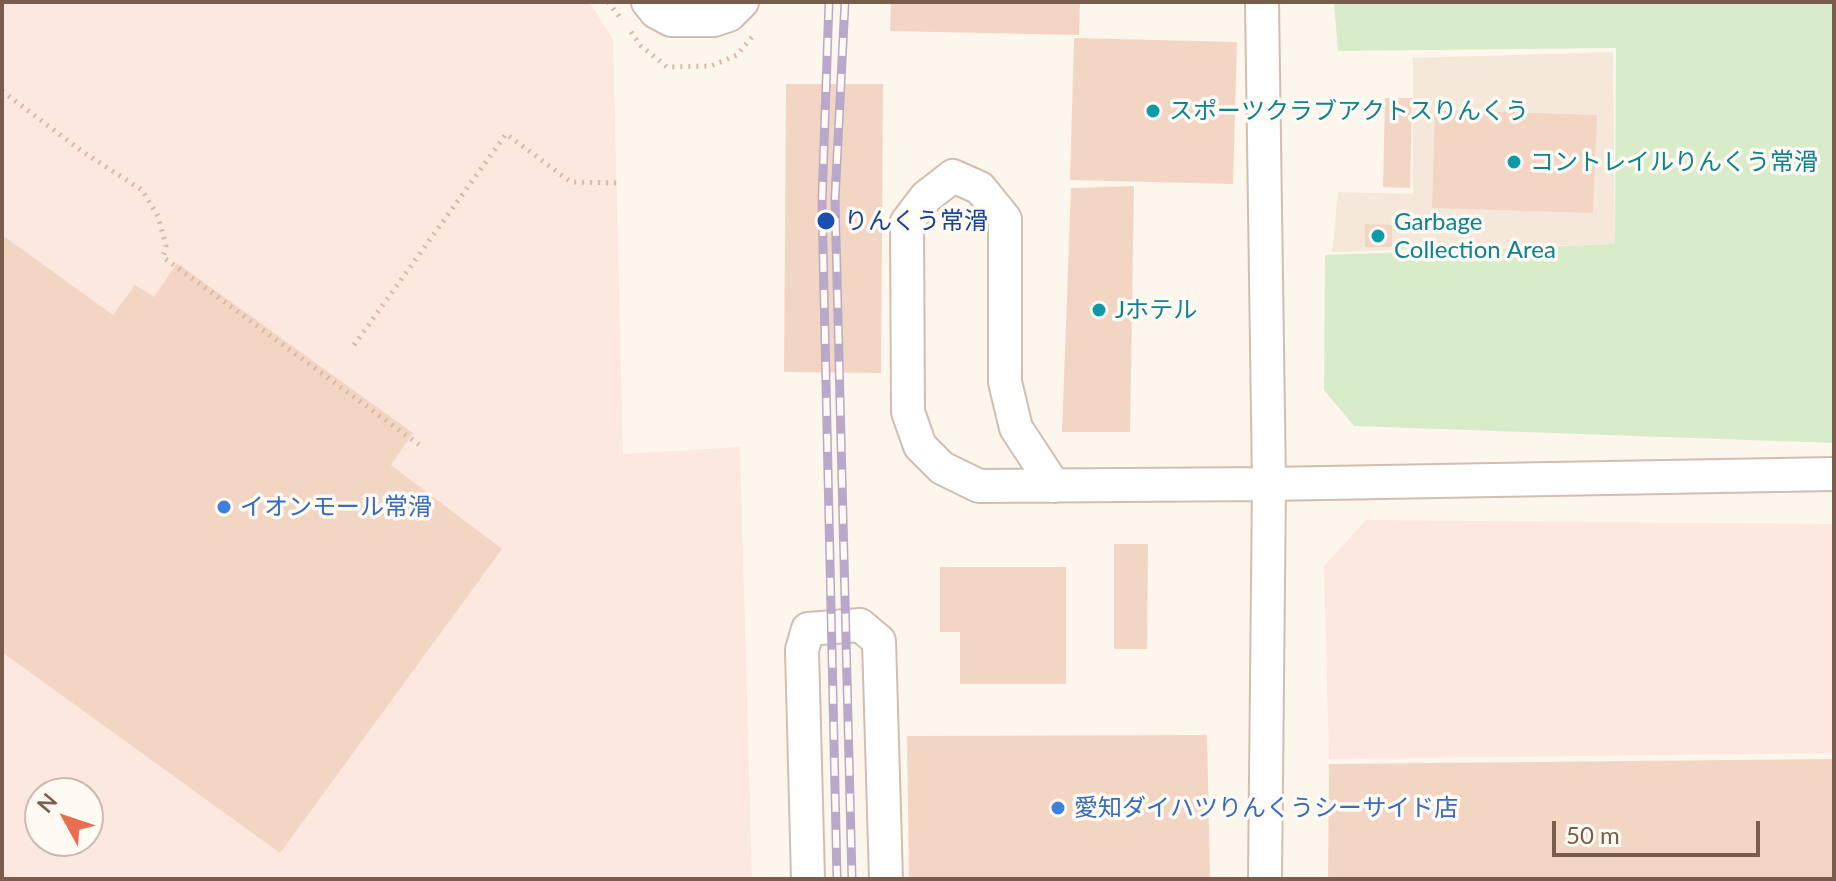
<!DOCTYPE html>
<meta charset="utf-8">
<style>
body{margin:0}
#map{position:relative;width:1836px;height:881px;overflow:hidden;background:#fdf6ec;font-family:Lato,sans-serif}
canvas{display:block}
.frame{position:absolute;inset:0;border:4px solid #7a5c4d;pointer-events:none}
.north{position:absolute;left:24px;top:777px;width:80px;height:80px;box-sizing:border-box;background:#fffaf3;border:2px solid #cabbb1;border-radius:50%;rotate:310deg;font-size:22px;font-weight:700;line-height:32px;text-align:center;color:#7a5c4d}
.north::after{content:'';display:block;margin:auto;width:28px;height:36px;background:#e76f51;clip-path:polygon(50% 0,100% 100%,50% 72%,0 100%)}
.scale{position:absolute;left:1552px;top:821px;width:208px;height:36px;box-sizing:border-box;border:4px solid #7a5c4d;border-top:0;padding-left:10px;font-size:24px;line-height:28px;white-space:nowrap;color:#7a5c4d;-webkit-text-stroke:6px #fffaf3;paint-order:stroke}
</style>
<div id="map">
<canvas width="1836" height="881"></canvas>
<div class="frame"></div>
<div class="north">N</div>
<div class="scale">50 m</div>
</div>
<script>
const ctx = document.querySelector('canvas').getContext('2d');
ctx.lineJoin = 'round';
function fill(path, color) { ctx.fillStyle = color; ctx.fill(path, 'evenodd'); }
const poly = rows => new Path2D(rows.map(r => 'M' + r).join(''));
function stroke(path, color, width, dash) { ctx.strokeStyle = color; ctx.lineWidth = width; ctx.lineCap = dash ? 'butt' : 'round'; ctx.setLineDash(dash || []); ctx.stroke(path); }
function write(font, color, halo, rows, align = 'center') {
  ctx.font = font + ' Lato,"Noto Sans JP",sans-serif'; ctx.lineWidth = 7; ctx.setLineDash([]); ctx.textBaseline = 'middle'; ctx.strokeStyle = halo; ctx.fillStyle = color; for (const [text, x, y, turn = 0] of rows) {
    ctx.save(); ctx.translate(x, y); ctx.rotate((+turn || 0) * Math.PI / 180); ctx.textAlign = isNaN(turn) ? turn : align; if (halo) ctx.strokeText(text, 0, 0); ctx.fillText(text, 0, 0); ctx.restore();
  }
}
const residential = poly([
 [1613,52,1615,244,1332,252,1338,192,1413,194,1413,58]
]);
const commercial = poly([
 [2,2,589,2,613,39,623,454,740,447,752,879,2,879],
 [40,793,88,793,88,841,40,841],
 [1366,520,1834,524,1834,753,1329,759,1324,566]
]);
const green = poly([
 [1334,2,1834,2,1834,443,1354,426,1324,390,1325,255,1615,244,1616,48,1338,51]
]);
const building = poly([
 [891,2,1080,2,1079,35,890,31],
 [1074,38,1237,42,1233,184,1070,180],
 [786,84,883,84,881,373,784,372],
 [1385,98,1412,98,1410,188,1383,187],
 [1435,110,1597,115,1593,213,1432,208],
 [1134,186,1130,432,1062,432,1071,188],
 [1365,224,1392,225,1392,247,1365,247],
 [2,235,113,315,135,285,154,297,177,263,413,433,391,465,502,549,280,853,2,652],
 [1114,544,1148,544,1147,649,1114,649],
 [940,567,1066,567,1066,684,960,684,960,632,940,632],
 [1207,735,1210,879,909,879,907,736],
 [1834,759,1834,879,1328,879,1329,764]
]);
const path = poly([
 [608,2,622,20],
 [631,32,641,46,667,67,711,66,737,55,752,37],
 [2,91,83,152,142,190,158,216,166,246,163,257,421,446],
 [354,345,506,134,571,182,622,183]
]);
const minor = poly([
 [648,2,656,12,671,20,714,20,729,15,742,2],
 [1262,2,1269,484,1265,879],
 [1054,486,1016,428,1005,382,1005,219,980,188,953,176,926,197,907,222,908,412,920,446,942,468,979,486,1269,484,1834,474],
 [808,879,802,650,808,629,860,625,879,641,886,879]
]);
const rail = poly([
 [829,2,822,202,837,879],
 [845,2,835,199,852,879]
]);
const markers = [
 [1153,111,8,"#0f9aa8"],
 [1514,162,8,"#0f9aa8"],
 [826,221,10,"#1a4fb4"],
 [1378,236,8,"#0f9aa8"],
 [1099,310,8,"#0f9aa8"],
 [224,507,8,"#3f7fe0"],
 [1058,808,8,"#3f7fe0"]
];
const cultureNames = [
 ["スポーツクラブアクトスりんくう",1169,111],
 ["コントレイルりんくう常滑",1530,162],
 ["Garbage",1394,222],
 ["Collection Area",1394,250],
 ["Jホテル",1115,310]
];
const transitNames = [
 ["りんくう常滑",844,221]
];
const shopNames = [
 ["イオンモール常滑",240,507],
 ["愛知ダイハツりんくうシーサイド店",1074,808]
];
fill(residential, '#f5e8da');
fill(commercial, '#fde8e0');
fill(green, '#d8ecc9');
fill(building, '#f3d5c3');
stroke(minor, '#d1beb0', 36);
stroke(path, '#d9b8a5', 5, [2, 6]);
stroke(minor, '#fff', 32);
stroke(rail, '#b9a8c9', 9);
stroke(rail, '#fffaf3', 6, [18]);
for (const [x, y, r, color] of markers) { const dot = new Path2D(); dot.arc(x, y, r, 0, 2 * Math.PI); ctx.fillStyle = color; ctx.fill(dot); stroke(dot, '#fffaf3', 3); }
write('24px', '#0d838f', '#fffaf3', cultureNames, 'left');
write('24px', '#164399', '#fffaf3', transitNames, 'left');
write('24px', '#366cbe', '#fffaf3', shopNames, 'left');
</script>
